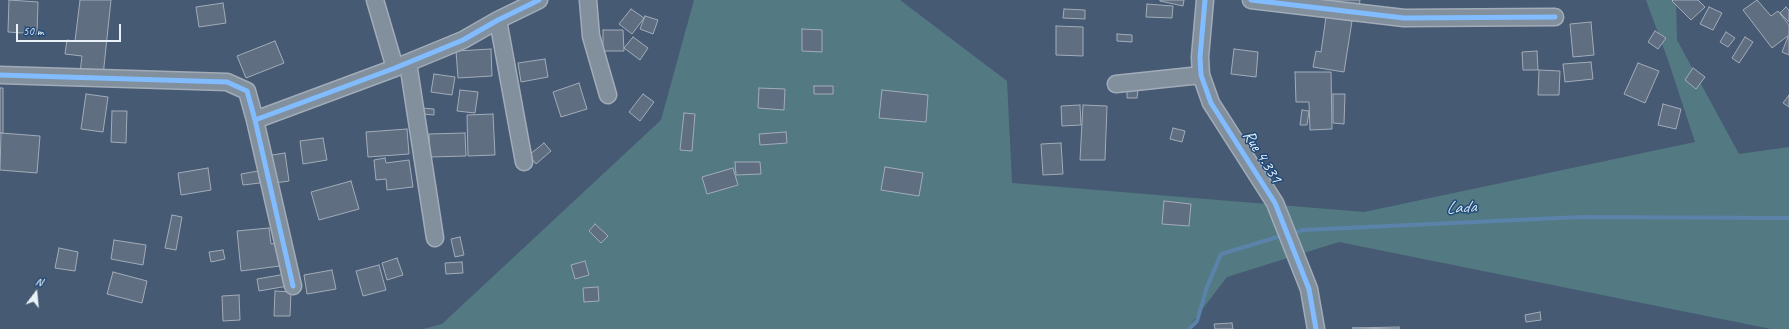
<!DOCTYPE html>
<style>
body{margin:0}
#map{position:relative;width:1789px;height:329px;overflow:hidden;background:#465a73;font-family:Caveat,sans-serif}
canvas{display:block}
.north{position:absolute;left:16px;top:273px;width:40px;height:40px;-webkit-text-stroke:3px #1f4a7a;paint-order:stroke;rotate:16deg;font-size:11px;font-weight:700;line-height:16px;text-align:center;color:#e8f1f8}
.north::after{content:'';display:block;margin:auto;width:14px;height:18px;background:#e8f1f8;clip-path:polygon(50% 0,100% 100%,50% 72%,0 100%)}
.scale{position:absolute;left:16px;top:24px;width:105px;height:18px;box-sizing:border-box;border:2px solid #e8f1f8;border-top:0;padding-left:5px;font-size:12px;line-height:14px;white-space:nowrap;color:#e8f1f8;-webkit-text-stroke:3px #1f4a7a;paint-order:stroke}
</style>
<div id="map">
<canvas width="1789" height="329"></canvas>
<div class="north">N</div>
<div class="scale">50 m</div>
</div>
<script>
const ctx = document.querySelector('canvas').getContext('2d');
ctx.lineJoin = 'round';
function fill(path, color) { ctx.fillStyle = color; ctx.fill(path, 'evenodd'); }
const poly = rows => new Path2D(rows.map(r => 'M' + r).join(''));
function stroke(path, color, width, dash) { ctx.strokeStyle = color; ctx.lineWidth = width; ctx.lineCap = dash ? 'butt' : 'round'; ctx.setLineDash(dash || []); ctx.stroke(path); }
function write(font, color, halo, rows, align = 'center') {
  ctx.font = font + ' Caveat,sans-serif'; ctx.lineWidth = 3; ctx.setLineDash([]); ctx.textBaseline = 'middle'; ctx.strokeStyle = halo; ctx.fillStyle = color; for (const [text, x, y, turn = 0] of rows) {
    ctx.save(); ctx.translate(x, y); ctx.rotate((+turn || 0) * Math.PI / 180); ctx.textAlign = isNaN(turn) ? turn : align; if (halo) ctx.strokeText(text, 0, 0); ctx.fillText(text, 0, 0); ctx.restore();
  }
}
const green = poly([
 [694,0,900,0,1007,81,1012,183,1364,212,1695,142,1668,60,1646,0,1676,0,1677,40,1739,154,1789,147,1789,329,1771,329,1339,242,1227,277,1187,329,423,329,442,324,661,120]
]);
const stream = poly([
 [1290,234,1303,230,1581,217,1789,218],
 [1189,329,1197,321,1207,287,1221,254,1284,235]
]);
const building = poly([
 [9,0,38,2,37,34,8,32,9,0],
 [80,0,111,0,103,76,80,73,82,56,65,54,67,40,75,41,80,0],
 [1160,0,1184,0,1183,6,1160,1,1160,0],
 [1314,0,1360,0,1358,12,1314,0],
 [1673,0,1698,0,1705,7,1691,20,1672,1,1673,0],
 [1757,0,1771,16,1778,11,1789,25,1789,35,1772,48,1743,10,1757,0],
 [223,3,226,23,199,27,196,7,223,3],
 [1147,4,1173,6,1172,18,1146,17,1147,4],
 [1709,7,1722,13,1713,30,1700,24,1709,7],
 [1786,7,1789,10,1789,22,1780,13,1786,7],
 [631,9,644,18,632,34,619,24,631,9],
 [1064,9,1085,10,1085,19,1063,18,1064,9],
 [645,16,658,20,653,34,640,29,645,16],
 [1326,17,1352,21,1344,72,1313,67,1316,51,1321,52,1326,17],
 [1591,22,1594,55,1573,57,1570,24,1591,22],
 [1056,26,1083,27,1083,56,1056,55,1056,26],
 [802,29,822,30,822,52,802,51,802,29],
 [603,30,623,30,624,51,603,51,603,30],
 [1655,31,1666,38,1658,49,1648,42,1655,31],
 [1726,32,1735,38,1728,47,1720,42,1726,32],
 [1117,34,1132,35,1132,42,1117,41,1117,34],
 [633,37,648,48,640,60,624,48,633,37],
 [1745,37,1753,42,1739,63,1732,58,1745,37],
 [1788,37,1789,37,1789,55,1782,52,1788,37],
 [275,41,284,63,246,78,237,56,275,41],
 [491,49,492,76,458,78,456,51,491,49],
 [1234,49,1258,52,1256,77,1231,74,1234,49],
 [1537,51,1538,70,1523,70,1522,52,1537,51],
 [545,59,548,77,521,82,518,63,545,59],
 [1591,62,1593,79,1565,82,1563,64,1591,62],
 [1638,63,1659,71,1645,103,1624,94,1638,63],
 [1693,68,1705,77,1696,89,1685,80,1693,68],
 [1539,70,1560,71,1559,95,1538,95,1539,70],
 [1295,72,1331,72,1332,129,1310,130,1309,102,1296,102,1295,72],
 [434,74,455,77,452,95,431,92,434,74],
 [579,83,587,109,561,117,553,92,579,83],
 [814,86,833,86,833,94,814,94,814,86],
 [0,88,3,88,3,133,0,133,0,88],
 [759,88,785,89,784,110,758,108,759,88],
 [1127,89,1138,90,1137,98,1127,98,1127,89],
 [460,90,478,92,475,113,457,111,460,90],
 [882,90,928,95,926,122,879,118,882,90],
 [86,94,108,97,103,132,81,129,86,94],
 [643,94,654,102,640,121,629,112,643,94],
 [1333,94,1345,94,1344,124,1333,123,1333,94],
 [1789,95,1789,107,1783,103,1789,95],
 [1663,104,1681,109,1676,129,1658,125,1663,104],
 [1080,105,1081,125,1062,126,1061,106,1080,105],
 [1083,105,1107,106,1105,160,1080,160,1083,105],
 [422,108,434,109,434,115,422,114,422,108],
 [1302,110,1309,111,1307,125,1300,125,1302,110],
 [112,111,127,111,126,143,111,142,112,111],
 [684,113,695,114,692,151,680,150,684,113],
 [493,114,495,155,468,156,467,115,493,114],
 [1173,128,1185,131,1182,142,1170,139,1173,128],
 [407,129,409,154,368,157,366,132,407,129],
 [786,132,787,143,760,145,759,134,786,132],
 [1,133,40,136,37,173,0,170,1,133],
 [465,133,466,156,430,157,429,134,465,133],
 [323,138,327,160,303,164,300,141,323,138],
 [544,143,551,151,536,164,529,155,544,143],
 [1061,143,1063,174,1043,175,1041,144,1061,143],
 [285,153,289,181,275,183,272,155,285,153],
 [385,158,386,163,409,160,413,187,387,190,386,179,376,180,374,160,385,158],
 [735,162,760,162,761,174,736,175,735,162],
 [885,167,923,173,919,196,881,190,885,167],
 [208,168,211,190,181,195,178,173,208,168],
 [733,168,738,185,707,194,702,177,733,168],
 [258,171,260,183,243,185,241,174,258,171],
 [351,181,359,209,319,220,311,192,351,181],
 [1164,201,1191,204,1189,226,1162,224,1164,201],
 [172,215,182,217,176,250,165,248,172,215],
 [595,224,608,236,601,243,589,231,595,224],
 [269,228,271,244,277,243,280,266,241,271,237,231,269,228],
 [460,237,464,255,455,257,451,239,460,237],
 [114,240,146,245,143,265,111,259,114,240],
 [59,248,78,252,75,271,55,268,59,248],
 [223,250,225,259,211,262,209,252,223,250],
 [397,258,403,275,387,280,382,263,397,258],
 [585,261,589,275,575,279,571,265,585,261],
 [462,262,463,273,446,274,445,263,462,262],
 [379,265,386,290,363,296,356,271,379,265],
 [332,270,336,289,307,294,304,275,332,270],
 [113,272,147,281,142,303,107,294,113,272],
 [286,274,288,286,259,291,257,279,286,274],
 [598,287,599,301,584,302,583,288,598,287],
 [275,291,291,292,290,316,274,316,275,291],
 [239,295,240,320,223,321,222,296,239,295],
 [1540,312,1541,320,1526,322,1525,315,1540,312],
 [1232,323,1233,329,1215,329,1214,324,1232,323],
 [1399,327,1399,329,1352,328,1399,327]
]);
const street = poly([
 [375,0,395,68],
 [588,0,591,36,608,95],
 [1205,0,1200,57,1201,75,1211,103,1275,203,1309,289,1316,329],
 [1251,0,1404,18,1555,17],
 [498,20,524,162],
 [408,63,435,238],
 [0,75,227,82,247,91,255,120,293,286],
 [1116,84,1201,75],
 [255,120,395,68,463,40,498,20,539,0]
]);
const cycleway = poly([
 [1205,0,1200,57,1201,75,1211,103,1275,203,1309,289,1316,329],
 [1251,0,1404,18,1555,17],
 [0,75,227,82,247,91,255,120,293,286],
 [255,120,395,68,463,40,498,20,539,0]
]);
const streetNames = [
 ["Rue 4.331",1262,157,58]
];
const waterNames = [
 ["Lada",1461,208,-3]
];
fill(green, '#537a83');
stroke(stream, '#5b82a9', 4);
fill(building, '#606e82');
stroke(building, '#a2acb9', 1);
stroke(street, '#a2acb9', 19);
stroke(street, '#828f9c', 16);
stroke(cycleway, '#80bcff', 5);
write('17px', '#e8f1f8', '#1f4a7a', streetNames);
write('italic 18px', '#d3e1ed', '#1f4a7a', waterNames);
</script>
